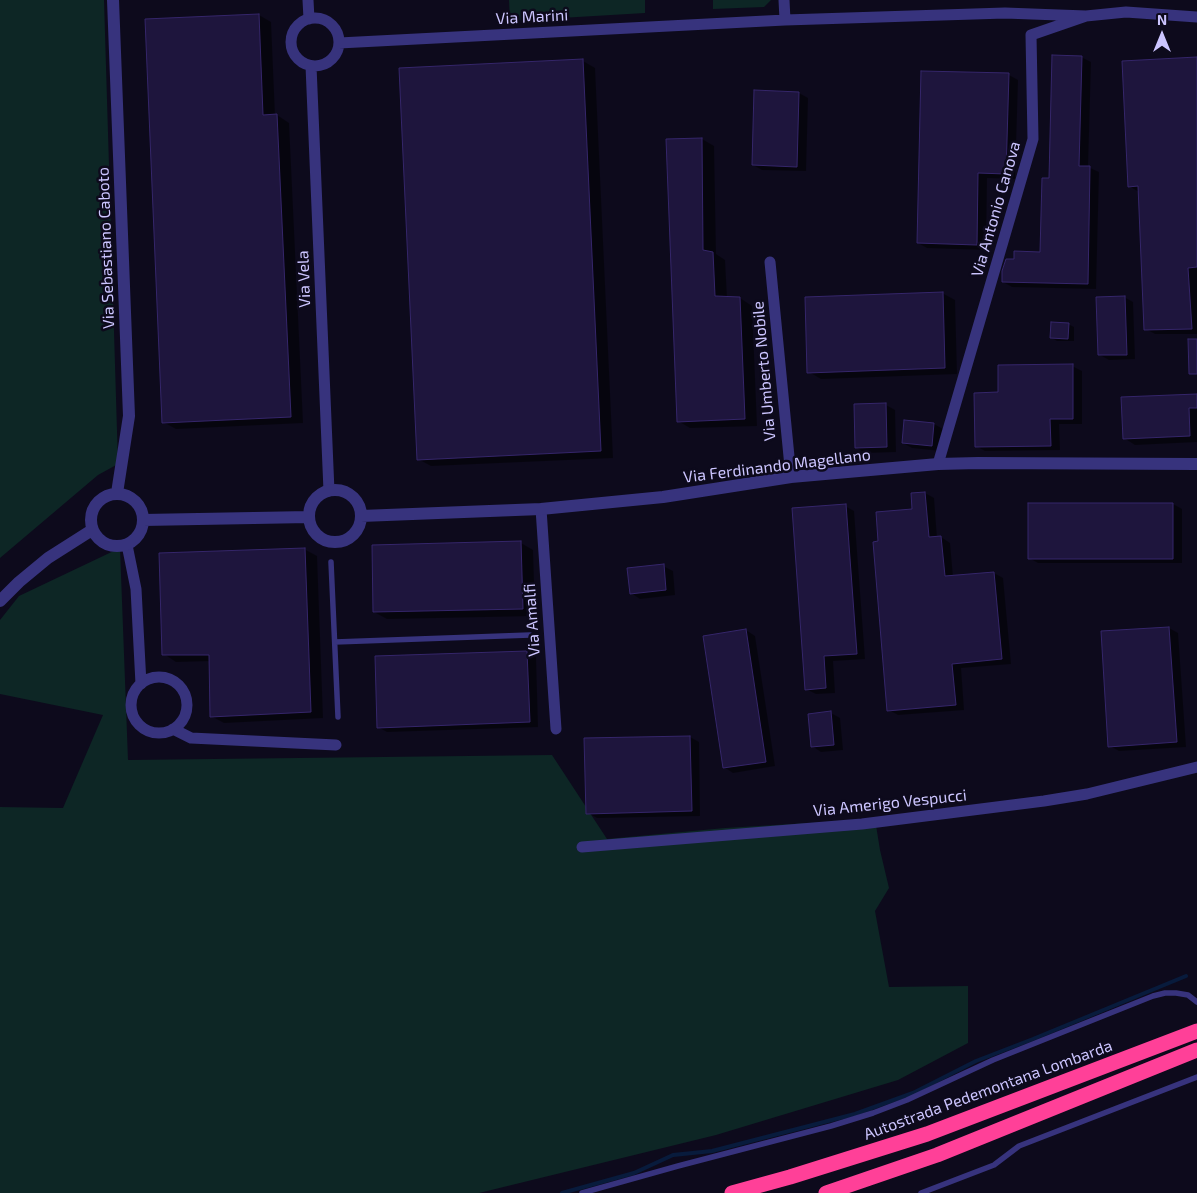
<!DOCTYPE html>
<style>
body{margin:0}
#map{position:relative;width:1197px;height:1193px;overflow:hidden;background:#0d0a1c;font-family:"Exo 2",sans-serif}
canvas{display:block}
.north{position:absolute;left:1137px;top:10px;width:50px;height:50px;-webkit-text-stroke:4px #0d0a1c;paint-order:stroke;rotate:0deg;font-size:14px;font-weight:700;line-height:20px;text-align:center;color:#ccc5ff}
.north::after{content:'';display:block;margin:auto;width:18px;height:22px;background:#ccc5ff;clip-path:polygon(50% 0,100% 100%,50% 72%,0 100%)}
</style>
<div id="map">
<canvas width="1197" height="1193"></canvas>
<div class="north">N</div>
</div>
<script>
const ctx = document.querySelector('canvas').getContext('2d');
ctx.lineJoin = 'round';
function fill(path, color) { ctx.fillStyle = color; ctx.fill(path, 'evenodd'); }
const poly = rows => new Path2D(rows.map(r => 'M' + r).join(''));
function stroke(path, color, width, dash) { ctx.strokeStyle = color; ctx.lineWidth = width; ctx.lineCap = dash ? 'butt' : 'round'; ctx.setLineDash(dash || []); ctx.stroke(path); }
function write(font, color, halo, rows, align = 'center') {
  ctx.font = font + ' "Exo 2",sans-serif'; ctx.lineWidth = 5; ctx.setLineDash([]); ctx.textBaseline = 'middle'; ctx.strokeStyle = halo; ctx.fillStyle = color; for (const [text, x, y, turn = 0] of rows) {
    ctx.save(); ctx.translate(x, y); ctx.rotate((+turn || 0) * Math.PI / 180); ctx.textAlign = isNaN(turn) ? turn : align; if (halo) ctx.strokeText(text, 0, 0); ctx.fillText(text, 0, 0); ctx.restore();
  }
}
const green = poly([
 [0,0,104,0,118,464,98,475,0,558],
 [509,0,645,0,645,13,510,21],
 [713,0,771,0,764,7,713,9],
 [120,548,128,760,552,755,607,839,725,828,875,819,880,850,889,888,875,911,889,987,968,986,968,1043,898,1080,716,1135,479,1193,0,1193,0,807,63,808,103,715,0,694,0,620,19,596]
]);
const shadow = poly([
 [259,15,271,22,275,116,277,115,289,123,303,423,176,429,163,422],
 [1081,57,1091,62,1088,167,1099,172,1096,289,1012,287,1003,282,1015,260,1041,253,1050,179],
 [1197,59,1197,334,1155,334,1146,329,1139,192,1129,186],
 [583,61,595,68,613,458,431,466,418,459],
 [1009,75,1018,80,1015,179,987,178,986,250,927,248,918,243],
 [799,93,808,98,806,171,762,170,753,165],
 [702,139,714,146,716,254,725,260,727,298,740,298,752,306,757,426,690,428,678,421,667,140],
 [942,293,955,300,957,374,821,379,809,372],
 [1124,297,1133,302,1135,359,1109,360,1100,355],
 [1068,324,1074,327,1074,341,1057,341,1052,338],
 [1072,366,1082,371,1082,424,1059,424,1060,450,985,451,976,446],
 [1197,395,1197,442,1135,445,1124,438],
 [886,405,895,410,896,452,865,453,856,447],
 [934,424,943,429,941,451,912,448,903,443],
 [925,493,934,498,937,538,941,537,950,543,953,577,994,573,1003,578,1011,664,961,668,964,710,898,715,889,710,880,543,914,510],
 [1173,504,1182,509,1182,563,1038,563,1029,558],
 [845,506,854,511,865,659,833,661,835,693,816,694,806,689],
 [521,543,533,550,535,616,387,619,374,612],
 [304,549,317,556,323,718,224,723,211,716,211,661,176,662,164,654],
 [663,566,673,571,675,595,640,599,631,593],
 [1169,628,1178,633,1186,747,1119,751,1110,746],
 [746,630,755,636,775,766,733,773,724,767],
 [527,652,536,657,538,727,387,732,378,727],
 [831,713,840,718,843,750,821,752,812,746],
 [690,737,699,742,700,816,597,818,588,813]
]);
const stream = poly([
 [562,1193,634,1173,673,1155,712,1151,855,1114,913,1093,976,1061,1033,1039,1186,976]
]);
const building = poly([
 [259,14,263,115,277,114,291,417,162,423,145,19,259,14],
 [1052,55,1082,56,1079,166,1090,166,1088,284,1002,282,1002,271,1006,259,1014,259,1014,251,1040,252,1042,178,1049,178,1052,55],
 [1197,57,1197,267,1188,268,1192,329,1144,330,1138,186,1128,187,1122,61,1197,57],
 [583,59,601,451,417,460,399,68,583,59],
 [921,71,1009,73,1006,174,978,173,977,245,917,243,921,71],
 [754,90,799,92,797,167,752,165,754,90],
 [702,138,703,250,713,252,715,296,740,297,745,419,677,422,666,139,702,138],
 [943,292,945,368,807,373,805,297,943,292],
 [1125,296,1127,355,1098,355,1096,297,1125,296],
 [1051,322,1069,323,1068,339,1050,338,1051,322],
 [1188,339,1197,339,1197,374,1189,374,1188,339],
 [1073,364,1073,419,1050,419,1051,446,975,447,974,393,998,392,998,365,1073,364],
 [1197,394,1197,408,1189,408,1190,436,1123,439,1121,397,1197,394],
 [886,403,887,447,855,448,854,404,886,403],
 [904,420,934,423,932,446,902,443,904,420],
 [925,492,929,537,941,536,945,576,994,572,1002,659,952,664,956,705,887,711,873,542,878,541,876,512,912,509,911,493,925,492],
 [1028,503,1173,503,1173,559,1028,559,1028,503],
 [846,504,857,654,824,656,826,688,805,690,792,508,846,504],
 [521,541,523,609,373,612,372,545,521,541],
 [305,548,311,712,210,717,209,655,162,655,159,553,305,548],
 [664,564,666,590,630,594,627,568,664,564],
 [1169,627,1177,742,1108,747,1101,631,1169,627],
 [746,629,766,762,723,768,703,636,746,629],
 [527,651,530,722,377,728,375,656,527,651],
 [831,711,834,745,811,747,808,714,831,711],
 [690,736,692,811,586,814,584,738,690,736]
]);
const service = poly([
 [331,562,338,717],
 [335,642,530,635],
 [582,1193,678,1166,831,1126,873,1113,907,1100,993,1060,1153,996,1165,993,1176,993,1188,995,1197,1002],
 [921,1193,994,1165,1019,1146,1197,1077]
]);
const minor = poly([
 [308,0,309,19],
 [784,0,785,20],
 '291 42a24 24 0 1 1 48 0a24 24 0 1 1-48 0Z',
 [339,43,785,20,1005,13,1086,16],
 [311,66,329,491],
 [770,262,791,477],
 [938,464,1033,139,1031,35,1086,16,1126,12,1197,17],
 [541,509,556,729],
 [127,545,136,589,141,684],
 '131 705a28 28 0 1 1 56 0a28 28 0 1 1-56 0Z',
 [173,729,191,738,336,745],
 [582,847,862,824,1044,801,1087,794,1197,767]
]);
const tertiary = poly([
 [113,0,129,416,117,493],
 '309 516a26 26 0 1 1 52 0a26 26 0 1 1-52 0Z',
 '91 520a26 26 0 1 1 52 0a26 26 0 1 1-52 0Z',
 [361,516,541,509,663,497,791,477,938,464,978,463,1197,464],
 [143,520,309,517],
 [0,601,19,582,48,558,92,530]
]);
const motorway = poly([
 [732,1193,790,1177,927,1134,1197,1031],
 [826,1193,937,1155,1197,1050]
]);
const streetNames = [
 ["Via Marini",532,17,-3],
 ["Via Antonio Canova",996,209,-74],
 ["Via Sebastiano Caboto",106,248,-92],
 ["Via Vela",304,279,-92],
 ["Via Umberto Nobile",764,371,-95],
 ["Via Ferdinando Magellano",777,466,-7],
 ["Via Amalfi",532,620,-94],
 ["Via Amerigo Vespucci",890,803,-6],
 ["Autostrada Pedemontana Lombarda",988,1090,-20]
];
fill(green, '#0d2625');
fill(shadow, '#0007');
stroke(stream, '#081b3c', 4);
fill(building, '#1e153d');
stroke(building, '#35266a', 1);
stroke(service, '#37337d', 5.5);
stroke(minor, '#37337d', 11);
stroke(tertiary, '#37337d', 12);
stroke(motorway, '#ff4098', 15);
write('16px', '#ccc5ff', '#0d0a1c', streetNames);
</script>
